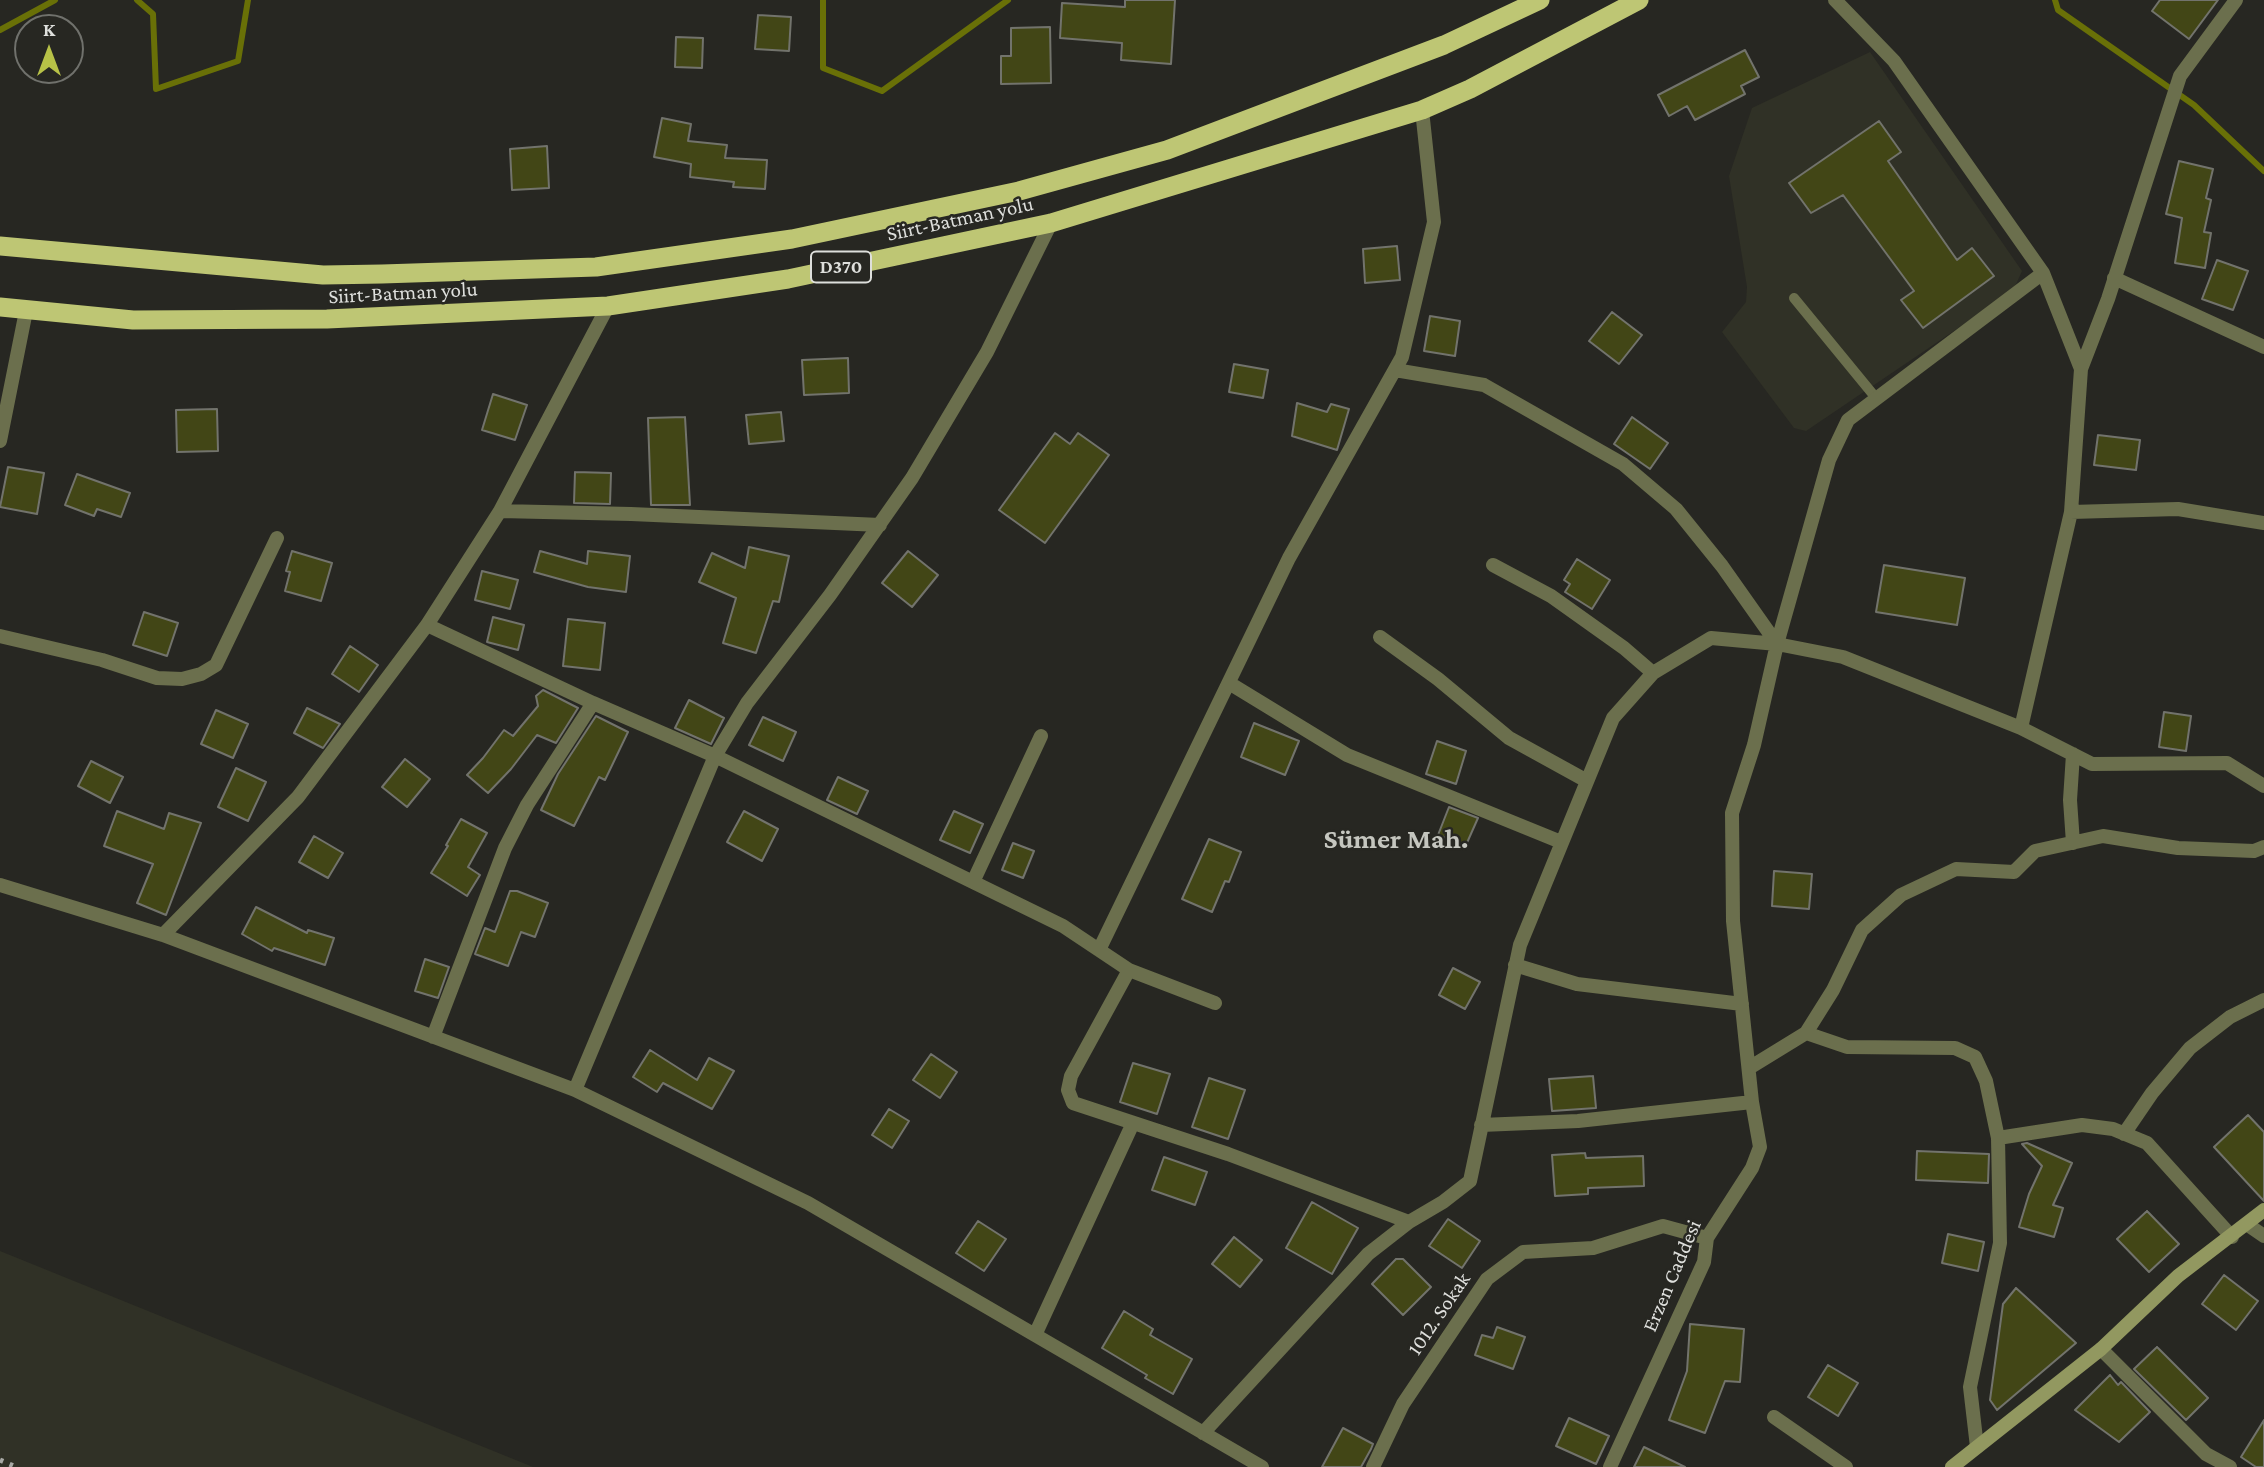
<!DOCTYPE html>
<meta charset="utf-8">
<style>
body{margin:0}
#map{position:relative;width:2264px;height:1467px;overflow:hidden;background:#272722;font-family:"Crimson Pro",serif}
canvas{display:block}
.north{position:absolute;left:14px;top:14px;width:70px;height:70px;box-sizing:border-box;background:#272722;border:2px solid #70716c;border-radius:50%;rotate:0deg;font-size:19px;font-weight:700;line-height:28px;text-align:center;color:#dedfdc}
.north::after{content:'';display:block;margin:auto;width:24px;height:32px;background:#b7c147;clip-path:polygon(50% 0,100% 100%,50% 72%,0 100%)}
</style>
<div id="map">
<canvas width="2264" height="1467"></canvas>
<div class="north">K</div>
</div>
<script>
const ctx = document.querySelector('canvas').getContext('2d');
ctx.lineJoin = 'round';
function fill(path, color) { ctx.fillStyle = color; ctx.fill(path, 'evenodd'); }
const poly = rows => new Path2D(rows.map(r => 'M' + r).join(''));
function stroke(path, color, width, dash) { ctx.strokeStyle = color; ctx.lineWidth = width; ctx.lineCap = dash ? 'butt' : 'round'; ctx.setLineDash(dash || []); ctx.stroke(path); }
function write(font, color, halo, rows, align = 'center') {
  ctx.font = font + ' "Crimson Pro",serif'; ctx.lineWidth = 5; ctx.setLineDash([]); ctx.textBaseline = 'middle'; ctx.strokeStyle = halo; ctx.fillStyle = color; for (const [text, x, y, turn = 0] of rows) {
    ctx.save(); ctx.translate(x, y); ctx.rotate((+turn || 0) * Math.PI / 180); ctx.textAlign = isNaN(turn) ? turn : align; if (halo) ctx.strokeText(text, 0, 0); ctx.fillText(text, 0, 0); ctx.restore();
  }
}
const built = poly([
 [1870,52,2022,271,2013,291,1806,431,1794,428,1722,332,1746,302,1747,287,1729,176,1752,108],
 [0,1251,533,1467,0,1467]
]);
const stream = poly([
 [137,0,153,14,156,89,238,61,248,0],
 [823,0,823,68,882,91,1008,0],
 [2055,0,2058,10,2194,105,2264,171],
 [0,30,55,0]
]);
const building = poly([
 [1125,0,1175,0,1171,64,1121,60,1122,43,1060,38,1062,3,1125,7,1125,0],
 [2160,0,2218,0,2189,39,2152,11,2160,0],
 [758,15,791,17,789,51,755,49,758,15],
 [1050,27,1051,83,1001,84,1001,56,1011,56,1011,28,1050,27],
 [676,37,703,38,702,68,675,67,676,37],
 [1745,50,1759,77,1741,86,1745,94,1695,120,1687,106,1669,116,1658,95,1745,50],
 [662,118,691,124,688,141,727,145,725,158,767,160,765,189,733,187,734,182,690,177,691,164,654,157,662,118],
 [1879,121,1901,152,1888,161,1957,260,1972,248,1994,276,1923,328,1901,300,1914,291,1843,195,1811,213,1789,183,1879,121],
 [547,146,549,188,512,190,510,149,547,146],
 [2179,161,2213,169,2206,198,2211,200,2204,232,2211,233,2205,268,2175,263,2182,218,2166,214,2179,161],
 [1397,246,1400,280,1365,283,1363,249,1397,246],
 [2217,260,2248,271,2233,310,2202,299,2217,260],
 [1612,312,1642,335,1619,364,1589,341,1612,312],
 [1430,316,1460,321,1455,356,1424,351,1430,316],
 [848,358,849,393,804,395,802,360,848,358],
 [1234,364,1268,370,1263,398,1229,392,1234,364],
 [493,394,527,405,515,440,482,430,493,394],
 [1297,403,1327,412,1331,404,1349,409,1337,450,1292,436,1297,403],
 [217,409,218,451,177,452,176,410,217,409],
 [781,412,784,441,749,444,746,415,781,412],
 [685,417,690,505,651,505,648,418,685,417],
 [1632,417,1668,443,1650,469,1614,444,1632,417],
 [1055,433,1070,444,1078,433,1109,455,1045,543,999,510,1055,433],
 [2098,435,2140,440,2136,470,2094,465,2098,435],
 [8,467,44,473,37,514,0,507,8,467],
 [575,472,611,473,610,504,574,503,575,472],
 [77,474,130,493,121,517,97,509,94,516,65,505,77,474],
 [749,547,789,556,779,602,773,601,756,653,723,643,736,598,699,582,712,553,745,568,749,547],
 [292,551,332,563,321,601,285,591,290,572,286,571,292,551],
 [540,551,587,564,588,551,630,556,626,592,588,587,534,572,540,551],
 [908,551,938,575,912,607,882,583,908,551],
 [1577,559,1610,580,1592,609,1565,592,1570,584,1564,580,1577,559],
 [1884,565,1965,578,1957,625,1876,612,1884,565],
 [482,571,518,580,510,609,475,600,482,571],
 [144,612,178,623,167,656,133,645,144,612],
 [493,617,524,625,518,650,487,642,493,617],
 [568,619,605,623,600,670,563,666,568,619],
 [350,646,378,665,359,692,332,674,350,646],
 [543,690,578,708,556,743,537,735,511,769,488,793,467,775,483,758,504,730,513,736,538,706,536,696,543,690],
 [689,700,724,718,711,744,675,728,689,700],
 [307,708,340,724,323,748,294,733,307,708],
 [216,710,248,724,233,758,201,744,216,710],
 [2164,712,2191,716,2186,751,2159,747,2164,712],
 [596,716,628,732,605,780,599,777,574,826,541,810,558,774,596,716],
 [763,717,796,732,783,761,749,745,763,717],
 [1254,723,1299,741,1285,775,1241,757,1254,723],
 [1437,741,1466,751,1456,784,1426,774,1437,741],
 [405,759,430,779,407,807,382,787,405,759],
 [91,761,123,777,110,803,78,786,91,761],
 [236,768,266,782,248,821,218,807,236,768],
 [838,777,868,791,857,814,827,800,838,777],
 [1449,807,1478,818,1466,845,1438,835,1449,807],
 [117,811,164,829,169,813,201,823,166,915,137,903,153,864,104,846,117,811],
 [744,811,778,829,762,861,727,842,744,811],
 [954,811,983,824,970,853,940,840,954,811],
 [461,819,487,833,468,867,480,875,467,896,431,873,448,846,446,845,461,819],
 [314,836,343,853,328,878,299,862,314,836],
 [1209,839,1241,852,1229,882,1225,881,1212,912,1182,899,1209,839],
 [1013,843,1034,851,1023,878,1002,870,1013,843],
 [1774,871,1812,874,1809,909,1772,906,1774,871],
 [510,891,517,891,548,903,535,937,521,932,508,966,475,954,485,928,495,932,510,891],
 [256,907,307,933,308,930,334,938,325,965,274,948,272,951,242,934,256,907],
 [425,959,449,967,438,998,415,991,425,959],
 [1453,968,1480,982,1465,1009,1439,995,1453,968],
 [650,1050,697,1080,709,1058,734,1071,712,1109,663,1083,657,1092,633,1077,650,1050],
 [931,1054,957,1072,940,1098,913,1080,931,1054],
 [1133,1063,1170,1074,1157,1114,1120,1102,1133,1063],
 [1593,1076,1596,1108,1552,1111,1549,1079,1593,1076],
 [1209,1078,1245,1090,1228,1139,1192,1127,1209,1078],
 [889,1109,909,1121,892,1148,872,1135,889,1109],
 [2248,1115,2264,1132,2264,1201,2214,1147,2248,1115],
 [2027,1143,2072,1163,2053,1205,2063,1208,2054,1237,2019,1227,2029,1194,2042,1166,2022,1144,2027,1143],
 [1917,1151,1989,1154,1988,1183,1916,1180,1917,1151],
 [1585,1153,1586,1158,1643,1156,1644,1186,1588,1188,1588,1194,1555,1196,1552,1155,1585,1153],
 [1164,1157,1207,1172,1195,1205,1152,1190,1164,1157],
 [1312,1202,1358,1228,1332,1274,1286,1248,1312,1202],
 [2147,1211,2179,1244,2149,1272,2117,1239,2147,1211],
 [1448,1219,1480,1241,1462,1268,1429,1246,1448,1219],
 [978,1221,1006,1239,984,1271,956,1253,978,1221],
 [1948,1234,1984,1242,1978,1271,1942,1263,1948,1234],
 [1234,1237,1262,1260,1240,1287,1212,1264,1234,1237],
 [1396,1259,1403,1259,1431,1287,1403,1315,1372,1284,1396,1259],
 [2224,1275,2258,1301,2236,1330,2202,1304,2224,1275],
 [2016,1288,2076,1343,1997,1410,1990,1400,2003,1304,2016,1288],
 [1124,1311,1153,1329,1150,1335,1192,1359,1173,1394,1145,1378,1147,1375,1102,1348,1124,1311],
 [1690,1324,1744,1329,1740,1382,1725,1381,1705,1433,1669,1420,1687,1371,1690,1324],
 [1497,1327,1525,1337,1513,1369,1475,1355,1482,1335,1493,1338,1497,1327],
 [2157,1347,2208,1398,2186,1420,2134,1369,2157,1347],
 [1828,1365,1858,1383,1838,1416,1808,1397,1828,1365],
 [2110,1375,2118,1385,2121,1382,2150,1412,2119,1442,2075,1410,2110,1375],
 [1569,1418,1609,1436,1596,1464,1556,1446,1569,1418],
 [2264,1420,2264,1467,2256,1467,2241,1457,2264,1420],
 [1343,1428,1373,1444,1371,1449,1361,1467,1322,1467,1343,1428],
 [1644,1447,1685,1467,1634,1467,1644,1447]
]);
const service = poly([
 [1794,298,1876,398]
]);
const minor = poly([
 [1835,0,1894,61,2043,273,2081,369,2071,512,2021,728],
 [2114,278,2264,347],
 [2081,369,2108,299,2180,76,2236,0],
 [1395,370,1484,385,1623,464,1676,509,1722,566,1777,644],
 [0,441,26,311],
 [500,511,631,514,880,525],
 [2071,512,2178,509,2264,523],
 [1493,565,1551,596,1624,648,1653,673],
 [427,625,593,703,715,756,1063,926,1129,970,1215,1003],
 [0,636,102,660,157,678,182,679,201,674,216,665,277,538],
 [1380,637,1438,679,1509,738,1587,781],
 [1229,683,1347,755,1561,842],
 [2073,754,2070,800,2073,843],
 [973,882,1041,736],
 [0,885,163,935,575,1090,808,1203,1262,1467],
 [163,935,298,797,427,625,500,511,608,306],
 [1099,950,1289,558,1402,357,1434,222,1422,110],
 [1515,965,1577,984,1742,1004],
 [1129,970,1071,1076,1068,1090,1073,1103,1228,1154,1409,1222],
 [1806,1033,1847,1047,1955,1048,1975,1057,1986,1081,1998,1138,2000,1243,1970,1387,1977,1447],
 [433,1037,505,848,527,805,593,703],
 [1749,1068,1806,1033,1833,990,1862,930,1901,895,1956,869,2014,872,2035,851,2103,836,2178,848,2254,851,2264,847],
 [575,1090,715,756,747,703,830,595,912,478,987,352,1051,223],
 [1481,1125,1578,1121,1752,1102],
 [2124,1134,2152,1093,2190,1048,2230,1017,2264,1000],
 [1998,1138,2082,1125,2113,1129,2147,1143,2232,1237],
 [1035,1335,1133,1123],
 [2101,1349,2206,1454,2230,1467],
 [1774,1417,1846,1467],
 [1203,1433,1368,1254,1409,1222,1443,1202,1470,1181,1520,945,1613,718,1653,673,1711,638,1777,644,1843,657,2021,728,2092,764,2227,763,2264,786],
 [1373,1467,1403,1404,1487,1279,1523,1252,1593,1248,1663,1226,1707,1238],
 [1610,1467,1704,1262,1707,1238,1752,1168,1760,1147,1752,1102,1733,921,1732,813,1754,745,1777,644,1829,460,1848,420,2043,273]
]);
const tertiary = poly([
 [2248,1225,2264,1236]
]);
const secondary = poly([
 [1952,1467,2101,1349,2178,1276,2264,1210]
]);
const trunk = poly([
 [0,246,323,275,382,274,596,267,792,239,1019,191,1167,150,1444,45,1540,0],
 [0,307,133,320,327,319,608,306,788,279,1051,223,1422,110,1470,89,1639,0]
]);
const rail = poly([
 [0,1460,16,1467]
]);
const shields = [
 [841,267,60]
];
const shieldNames = [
 ["D370",841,267]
];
const streetNames = [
 ["Siirt-Batman yolu",960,219,-12],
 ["Siirt-Batman yolu",403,293,-3],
 ["Erzen Caddesi",1672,1276,-67],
 ["1012. Sokak",1439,1314,-56]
];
const districtNames = [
 ["Sümer Mah.",1396,839]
];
fill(built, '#303126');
stroke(stream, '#697007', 6);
fill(building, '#424616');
stroke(building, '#72736c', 2);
stroke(service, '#6b6f4d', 10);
stroke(minor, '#6b6f4d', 14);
stroke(tertiary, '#6b6f4d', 14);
stroke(secondary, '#929860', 14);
stroke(trunk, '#bec674', 19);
stroke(rail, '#a7a8a4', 5, [3.5, 7]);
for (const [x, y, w] of shields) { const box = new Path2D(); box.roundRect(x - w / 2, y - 15.5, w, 31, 5); ctx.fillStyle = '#272722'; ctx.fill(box); stroke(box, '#dedfdc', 2); }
write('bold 19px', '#dedfdc', null, shieldNames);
write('21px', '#dedfdc', '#272722', streetNames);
write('bold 28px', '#c5c6bf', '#272722', districtNames);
</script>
